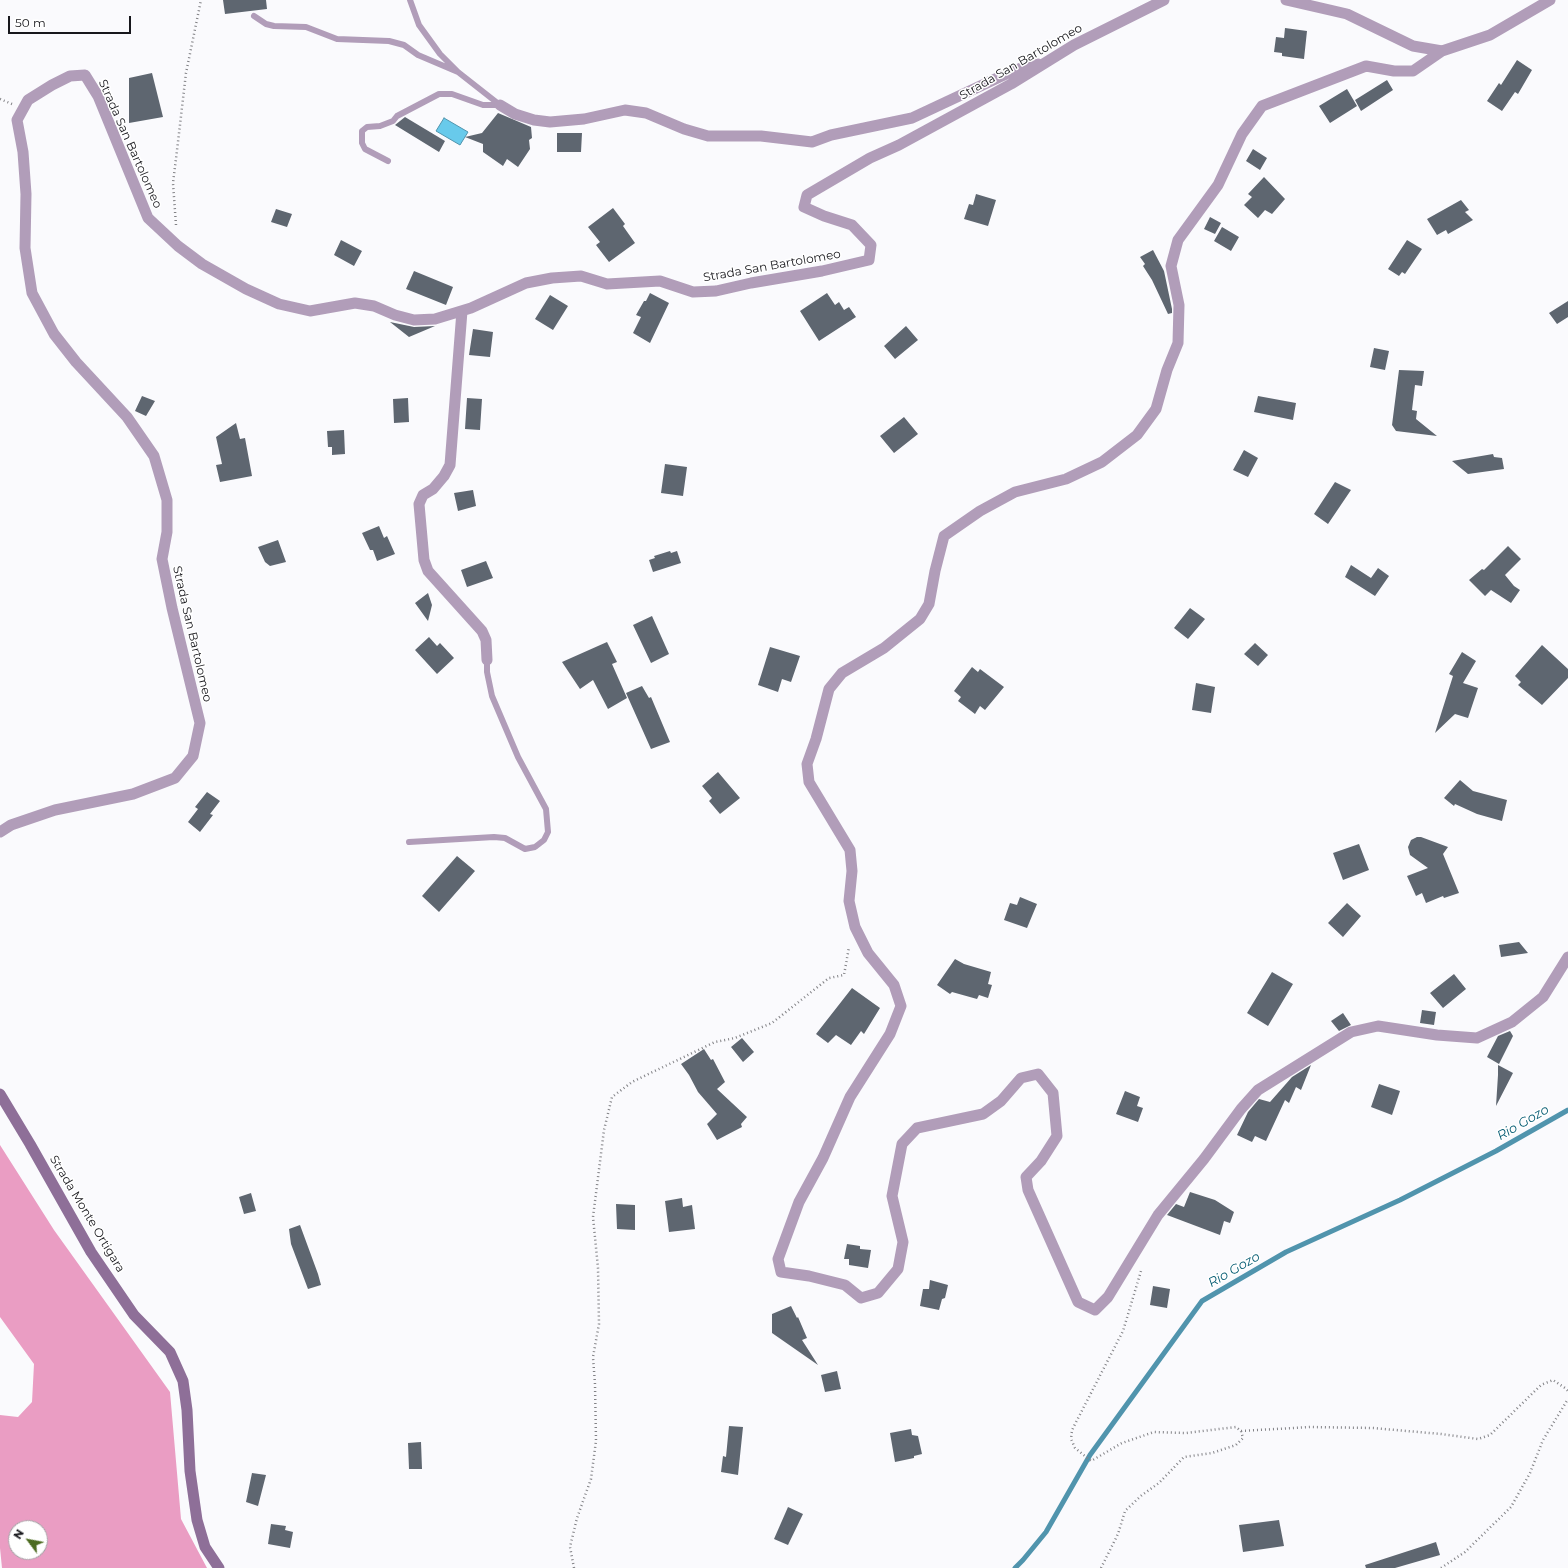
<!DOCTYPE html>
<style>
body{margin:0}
#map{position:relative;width:1568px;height:1568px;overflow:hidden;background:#fafafd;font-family:Montserrat,sans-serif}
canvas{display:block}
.north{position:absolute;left:8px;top:1520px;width:40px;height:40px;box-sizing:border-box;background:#fff;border:1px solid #a2a2a4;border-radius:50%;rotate:302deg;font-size:11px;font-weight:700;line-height:16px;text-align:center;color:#17171c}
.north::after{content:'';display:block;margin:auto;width:14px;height:18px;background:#4c6b20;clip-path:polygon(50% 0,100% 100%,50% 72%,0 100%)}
.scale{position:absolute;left:8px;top:16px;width:123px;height:18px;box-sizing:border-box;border:2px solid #17171c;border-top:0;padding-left:5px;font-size:12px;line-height:14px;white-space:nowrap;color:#17171c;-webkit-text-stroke:3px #fff;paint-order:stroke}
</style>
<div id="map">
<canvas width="1568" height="1568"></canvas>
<div class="north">N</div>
<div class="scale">50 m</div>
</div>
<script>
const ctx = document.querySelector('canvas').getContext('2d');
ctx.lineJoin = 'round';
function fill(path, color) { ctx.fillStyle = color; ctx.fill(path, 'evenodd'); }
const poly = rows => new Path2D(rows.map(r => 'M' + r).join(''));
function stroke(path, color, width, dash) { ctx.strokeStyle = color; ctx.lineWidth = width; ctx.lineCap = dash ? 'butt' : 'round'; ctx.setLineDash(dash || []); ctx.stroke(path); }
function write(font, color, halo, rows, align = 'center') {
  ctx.font = font + ' Montserrat,sans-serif'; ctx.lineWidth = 3; ctx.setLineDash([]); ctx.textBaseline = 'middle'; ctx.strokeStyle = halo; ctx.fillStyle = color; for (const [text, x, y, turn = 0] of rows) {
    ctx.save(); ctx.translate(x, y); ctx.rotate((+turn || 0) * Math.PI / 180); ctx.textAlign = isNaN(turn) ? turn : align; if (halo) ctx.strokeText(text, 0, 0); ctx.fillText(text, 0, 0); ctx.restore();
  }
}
const forest = poly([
 [0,1145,54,1230,170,1392,181,1519,207,1568,2,1568,0,1548,0,1415,18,1417,32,1402,34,1364,0,1317],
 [16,1528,40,1528,40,1552,16,1552]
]);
const water = poly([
 [444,118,468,132,460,145,436,131,444,118]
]);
const stream = poly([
 [1015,1568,1023,1560,1046,1532,1090,1455,1202,1301,1286,1252,1400,1200,1496,1151,1568,1110]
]);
const building = poly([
 [223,0,266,0,267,9,225,14],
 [1285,28,1307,31,1304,59,1282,56,1282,53,1274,52,1276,37,1284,38],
 [1517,60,1532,70,1518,94,1515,92,1502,111,1487,101,1499,83,1501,85],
 [152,73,163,117,129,123,129,78],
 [1387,80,1393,90,1361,111,1355,100],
 [1347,89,1357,106,1330,123,1319,106],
 [498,113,531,127,532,138,529,140,530,149,518,167,507,159,503,166,483,152,483,144,465,137,482,133],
 [405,117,445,141,439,152,395,125],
 [557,133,582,133,581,152,557,152],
 [1253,149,1267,158,1260,170,1246,161],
 [1264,177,1285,199,1272,214,1265,210,1258,218,1244,205,1252,197,1248,194],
 [976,194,996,200,988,226,964,219,969,204,973,205],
 [1461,200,1469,210,1465,212,1473,220,1448,234,1446,230,1437,235,1427,219],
 [613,208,625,224,623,226,635,243,609,262,596,245,600,242,588,227],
 [276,209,292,214,287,227,271,222],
 [1210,217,1221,223,1215,234,1204,229],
 [1222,227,1239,237,1231,251,1214,241],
 [341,240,362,251,354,266,334,255],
 [1407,240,1422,249,1405,274,1402,272,1399,276,1388,269],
 [1153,250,1164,271,1172,309,1172,313,1168,314,1152,280,1143,266,1145,264,1140,257],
 [414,271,453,287,446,305,406,289],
 [650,293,669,303,650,343,633,333,641,317,636,315,644,301,646,301],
 [827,293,835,305,839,302,844,310,849,307,856,317,819,341,800,311],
 [550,295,568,306,553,330,535,319],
 [1568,301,1568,317,1557,324,1549,313],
 [390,322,414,327,435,326,409,337],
 [906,326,918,340,895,359,884,346],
 [473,329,493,332,490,357,469,355],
 [1374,348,1389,351,1385,370,1370,367],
 [1399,370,1424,371,1422,386,1415,385,1412,410,1417,411,1416,419,1437,436,1396,431,1392,425],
 [142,396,155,401,146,416,135,411],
 [1258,396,1296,403,1293,420,1254,412],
 [408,398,409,422,394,423,393,399],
 [467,398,482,399,480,430,465,429],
 [904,417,918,434,894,453,880,436],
 [236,423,240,439,245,438,252,476,220,482,216,465,222,464,216,437],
 [344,430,345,454,332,455,332,447,328,447,327,431],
 [1244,450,1258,458,1248,477,1233,470],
 [1493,454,1494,457,1502,458,1504,469,1468,474,1452,461],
 [665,464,687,467,683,496,661,493],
 [1335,482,1351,490,1328,524,1314,514],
 [473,490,476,506,458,511,454,493],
 [379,526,384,538,387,536,395,554,377,561,373,550,370,550,362,533],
 [278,540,286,562,270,566,265,562,258,547],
 [1508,546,1521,559,1505,575,1514,586,1520,590,1511,603,1491,590,1485,596,1469,580,1482,569,1484,570],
 [670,551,671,553,677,551,681,563,653,572,649,560,655,558,654,556],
 [486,561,493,578,467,587,461,570],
 [1351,565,1371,578,1378,568,1389,576,1375,596,1345,577],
 [428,593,432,605,428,621,415,603],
 [1190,608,1205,619,1188,639,1174,628],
 [652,616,669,654,651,663,633,625],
 [429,637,437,646,440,643,454,658,437,674,415,650],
 [607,642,617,662,612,664,627,698,608,709,593,680,580,689,562,662],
 [1255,643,1268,655,1258,666,1244,654],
 [1542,645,1568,669,1568,678,1542,705,1518,685,1521,682,1515,676],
 [770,647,800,656,791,682,782,679,778,692,758,685],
 [1462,652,1476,661,1463,683,1478,688,1468,718,1455,714,1435,733,1453,676,1449,674],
 [972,667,978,672,980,669,1004,687,985,710,980,706,975,714,958,701,961,697,954,691],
 [1196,683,1215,687,1211,713,1192,710],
 [642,686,649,698,651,697,670,742,651,749,626,693],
 [718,772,740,798,720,814,709,801,712,798,702,786],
 [1460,780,1473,791,1507,800,1502,821,1477,814,1455,804,1454,806,1444,798],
 [207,792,220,801,210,814,213,815,200,832,188,822,198,809,195,807],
 [1417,837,1421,837,1448,847,1443,854,1459,893,1444,898,1443,896,1426,903,1422,893,1416,896,1407,876,1428,868,1410,855,1408,847,1411,840],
 [1359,844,1369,870,1343,880,1333,853],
 [457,856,475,871,439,912,422,896],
 [1020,897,1037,904,1027,928,1004,920,1010,903,1017,905],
 [1347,903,1361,916,1343,937,1328,923],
 [1519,942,1528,953,1501,957,1499,945],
 [955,959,964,964,991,972,988,984,992,985,988,998,979,995,977,999,952,992,950,994,937,985],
 [1272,972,1293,984,1268,1026,1247,1013],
 [1454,974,1466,989,1443,1008,1430,993],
 [852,988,880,1008,864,1034,861,1031,851,1045,836,1035,828,1043,816,1034],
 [1422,1010,1436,1012,1434,1025,1420,1023],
 [1343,1013,1351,1025,1339,1031,1331,1021],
 [1510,1031,1513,1036,1499,1064,1487,1057,1498,1036],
 [742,1038,754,1052,743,1062,731,1047],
 [704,1049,711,1060,713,1059,725,1082,717,1089,747,1117,741,1124,742,1127,717,1140,707,1124,717,1114,698,1092,689,1075,681,1064],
 [1311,1065,1301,1090,1296,1087,1289,1103,1285,1100,1266,1141,1255,1136,1252,1142,1237,1135,1248,1112,1259,1099,1270,1102,1292,1077],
 [1498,1065,1513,1073,1496,1106,1498,1075],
 [1379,1084,1400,1091,1392,1115,1371,1107],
 [1125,1091,1140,1097,1137,1106,1143,1108,1138,1122,1116,1114],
 [1190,1192,1215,1200,1234,1212,1230,1223,1224,1221,1220,1235,1167,1215,1176,1204,1184,1207],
 [251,1193,256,1211,244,1214,239,1197],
 [682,1198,683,1207,692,1205,695,1229,669,1232,665,1201],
 [616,1204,635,1205,635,1230,617,1229],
 [300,1225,318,1274,321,1285,308,1289,291,1244,289,1229],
 [847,1244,860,1246,860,1249,871,1250,868,1268,849,1265,849,1259,844,1259],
 [930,1280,948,1285,945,1298,942,1299,939,1310,920,1306,923,1289,929,1289],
 [1153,1286,1170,1289,1167,1308,1150,1305],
 [791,1306,797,1318,798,1317,807,1338,802,1340,818,1365,772,1333,772,1314],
 [837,1371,841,1389,825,1392,821,1375],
 [729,1426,743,1427,738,1475,721,1472,723,1456,726,1457],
 [911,1429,912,1435,918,1436,922,1454,914,1456,914,1458,895,1462,890,1433],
 [421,1442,422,1469,409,1469,408,1443],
 [252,1473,266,1475,258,1506,246,1502],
 [788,1507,803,1514,788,1545,774,1539],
 [1279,1520,1284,1546,1243,1552,1239,1525],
 [271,1524,286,1526,285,1530,293,1532,290,1548,268,1544],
 [1436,1542,1440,1555,1395,1568,1366,1568,1365,1565]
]);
const path = poly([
 [0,99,12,104],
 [176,225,173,183,178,142,186,73,201,0],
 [1241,1431,1310,1427,1373,1428,1441,1434,1478,1439,1490,1435,1541,1385,1553,1380,1565,1388,1568,1391],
 [574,1568,570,1547,577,1518,591,1479,596,1441,595,1384,593,1357,599,1324,598,1268,593,1217,604,1130,612,1097,632,1082,715,1042,735,1038,772,1023,829,978,844,975,849,947],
 [1101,1568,1118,1534,1125,1511,1142,1495,1159,1483,1184,1457,1212,1453,1236,1445,1243,1438,1241,1431,1236,1427,1186,1433,1154,1432,1122,1443,1091,1461,1075,1448,1071,1439,1072,1430,1123,1331,1141,1271],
 [1441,1568,1465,1552,1511,1507,1530,1473,1543,1440,1568,1399]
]);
const service = poly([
 [410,0,419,25,440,54,458,72,500,105],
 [254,16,266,24,274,26,306,27,337,39,389,41,404,45,418,55,458,72],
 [388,161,365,149,362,143,362,131,367,127,380,126,393,121,397,116,439,94,452,94,483,105,500,105],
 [409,842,494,837,505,838,525,849,535,847,544,840,548,832,546,809,518,757,492,696,487,672,487,660]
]);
const minor = poly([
 [1286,0,1347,14,1413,46,1442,51,1490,35,1550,0],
 [1442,51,1413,71,1394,71,1366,66,1262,106,1242,134,1218,185,1178,240,1171,266,1179,305,1178,343,1167,370,1156,409,1137,435,1102,462,1066,479,1015,492,980,511,944,536,935,571,929,604,920,619,884,648,842,673,829,689,816,739,807,764,809,782,850,850,852,871,849,901,855,927,868,953,894,985,901,1006,890,1034,850,1097,823,1158,799,1202,778,1259,781,1272,809,1276,845,1285,861,1298,878,1293,898,1269,903,1242,892,1196,902,1144,917,1128,983,1114,1001,1101,1021,1078,1038,1074,1053,1093,1057,1136,1041,1161,1026,1177,1028,1190,1078,1302,1095,1310,1108,1297,1158,1215,1204,1159,1241,1109,1258,1090,1351,1032,1378,1026,1437,1035,1477,1038,1512,1022,1543,997,1568,957],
 [500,105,515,114,534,120,550,122,584,119,625,110,646,113,684,129,708,136,761,136,812,142,831,135,912,118,1006,74,1026,66,1038,64],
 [462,311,450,465,444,476,433,489,423,495,419,504,424,560,428,571,482,631,486,640,487,660],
 [0,832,11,825,55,810,133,794,175,778,193,756,200,723,172,608,162,559,167,532,167,500,154,456,127,417,76,362,54,334,32,293,25,248,26,194,23,152,17,120,28,100,52,85,70,76,85,75,98,96,148,218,178,246,202,264,246,289,279,304,310,311,355,303,374,306,395,315,414,320,435,319,471,308,526,283,552,278,581,276,607,284,660,281,693,292,716,291,751,283,822,271,869,260,871,245,852,225,824,216,804,207,807,195,870,158,899,145,1011,84,1074,45,1164,0]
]);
const secondary = poly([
 [0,1094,30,1144,91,1252,134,1315,170,1352,183,1381,187,1410,190,1471,197,1520,205,1547,219,1568]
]);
const streetNames = [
 ["Strada San Bartolomeo",1021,62,-30],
 ["Strada San Bartolomeo",130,144,66],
 ["Strada San Bartolomeo",772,266,-10],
 ["Strada San Bartolomeo",192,634,77],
 ["Strada Monte Ortigara",87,1214,59]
];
const waterNames = [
 ["Rio Gozo",1523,1123,-30],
 ["Rio Gozo",1234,1270,-30]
];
fill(forest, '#ea9dc3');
fill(water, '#68caeb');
stroke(water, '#5094ad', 1);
stroke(stream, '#5094ad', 5);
fill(building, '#5e6670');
stroke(path, '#828286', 2.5, [1, 3]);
stroke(service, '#b19db9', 6);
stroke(minor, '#b19db9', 11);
stroke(secondary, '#8e6f98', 11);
write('12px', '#17171c', '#fff', streetNames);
write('italic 13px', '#045b72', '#fff', waterNames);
</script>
